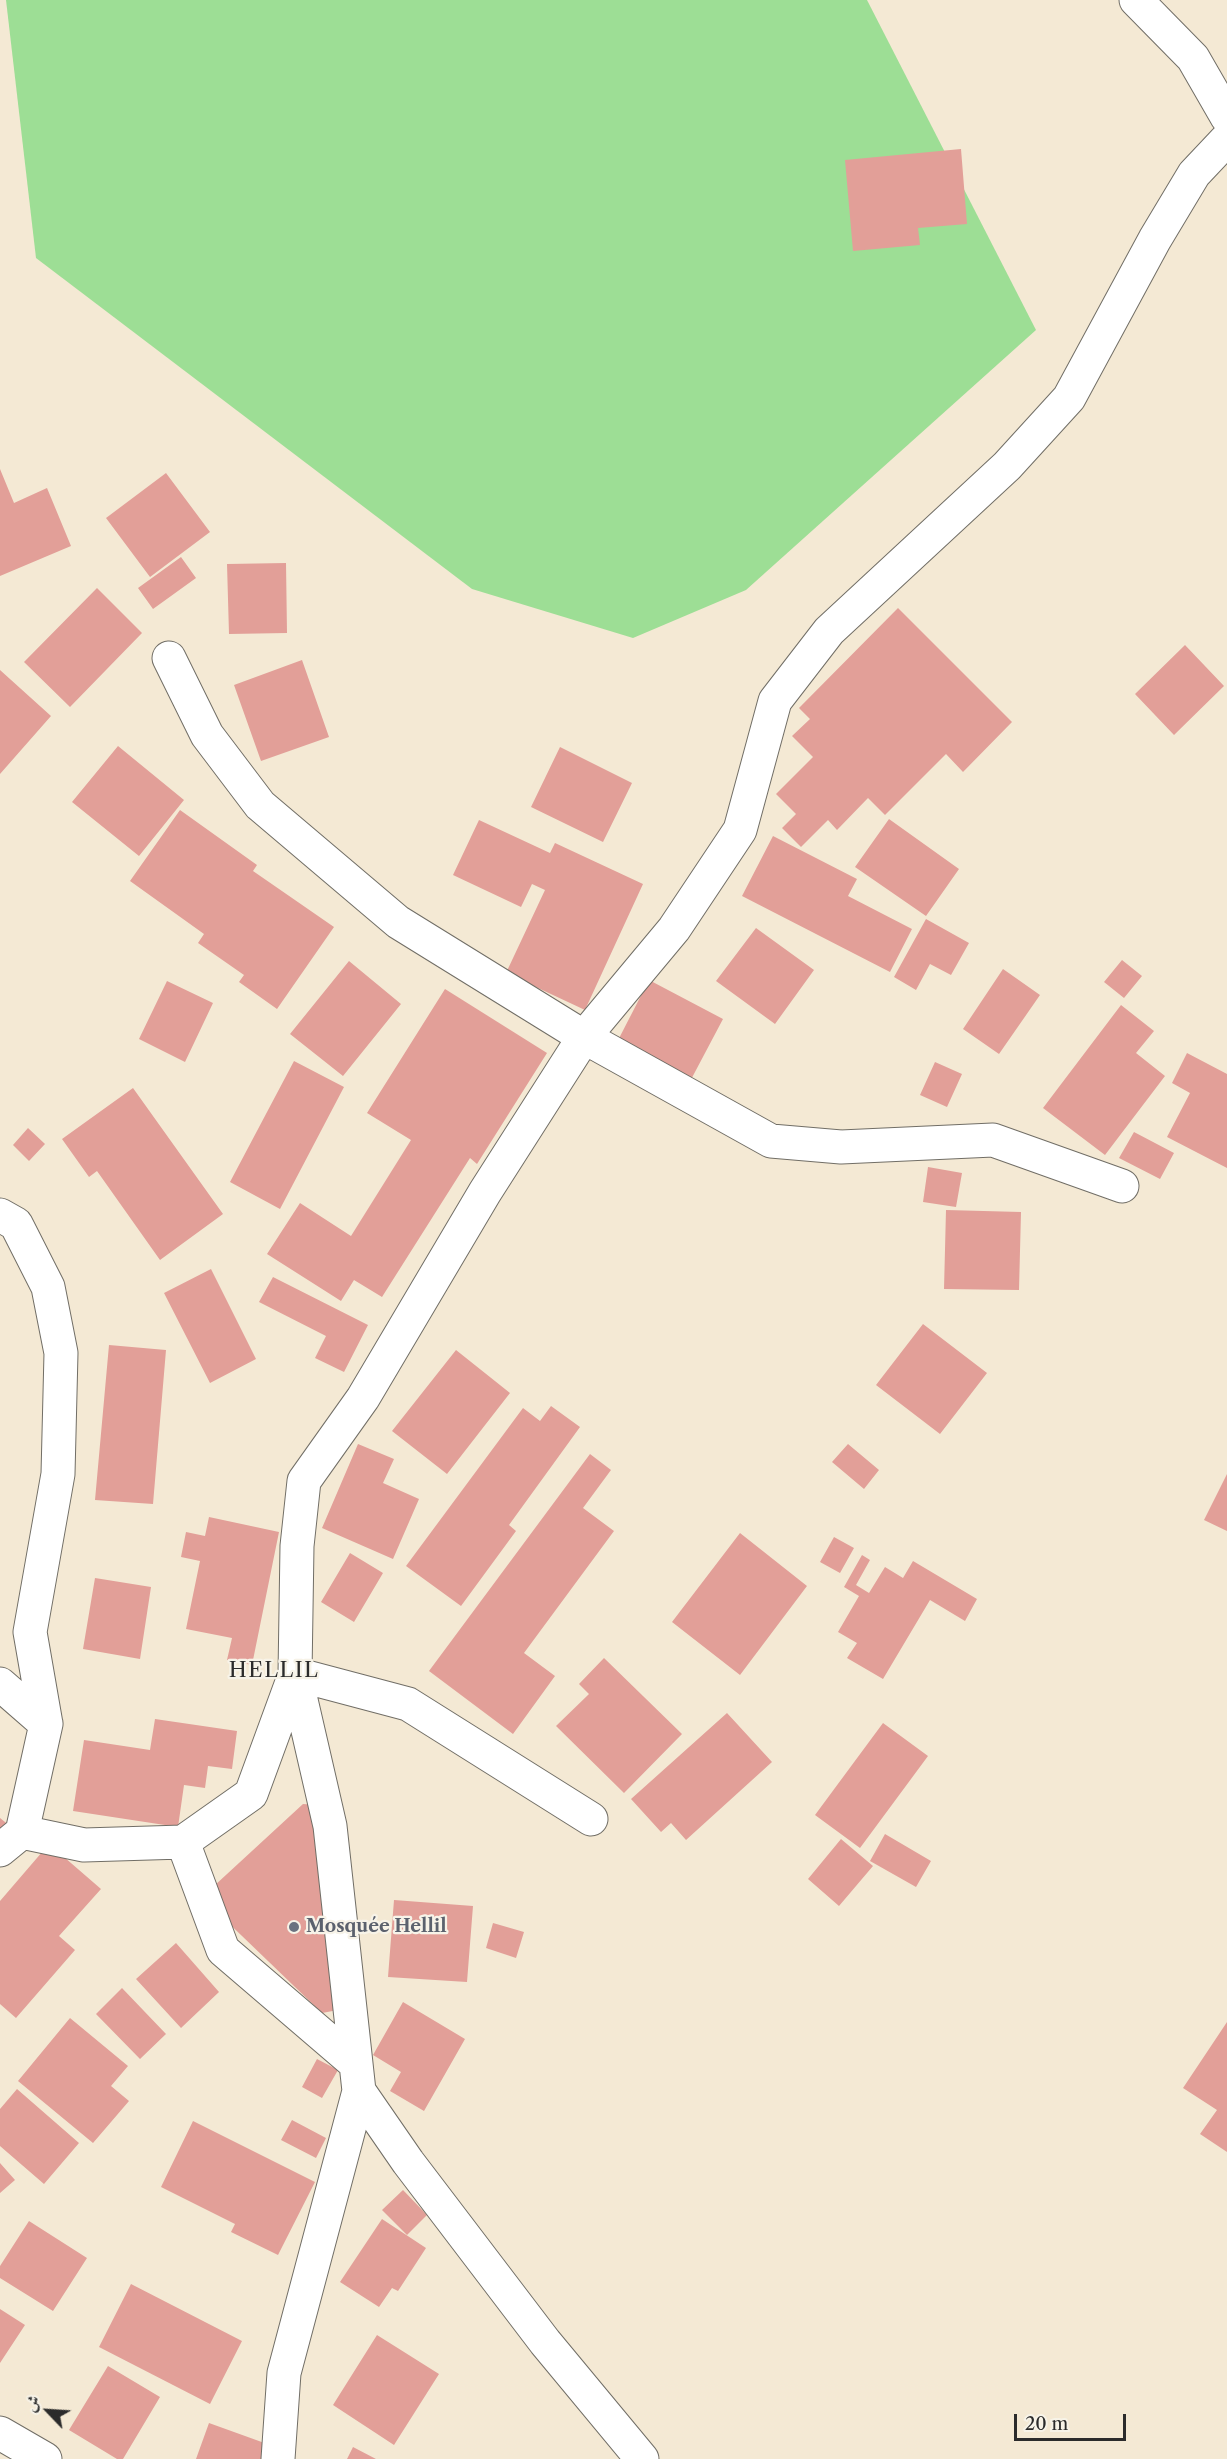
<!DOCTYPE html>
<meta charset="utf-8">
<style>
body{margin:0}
#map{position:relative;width:1227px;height:2459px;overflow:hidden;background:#f4e9d4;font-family:"Libre Caslon Text",Amiri,serif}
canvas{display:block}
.north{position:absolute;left:18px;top:2381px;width:60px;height:60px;-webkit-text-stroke:4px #f7f3e8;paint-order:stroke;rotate:295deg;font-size:16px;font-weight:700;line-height:24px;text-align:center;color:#2b2b2b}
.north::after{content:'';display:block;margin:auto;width:21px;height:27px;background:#2b2b2b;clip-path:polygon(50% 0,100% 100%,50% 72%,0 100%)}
.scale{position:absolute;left:1014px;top:2414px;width:112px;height:27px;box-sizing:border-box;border:3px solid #2b2b2b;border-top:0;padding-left:8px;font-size:18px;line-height:21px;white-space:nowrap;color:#2b2b2b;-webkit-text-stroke:4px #f7f3e8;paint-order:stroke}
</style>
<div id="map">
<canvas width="1227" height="2459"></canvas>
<div class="north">ش</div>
<div class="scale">20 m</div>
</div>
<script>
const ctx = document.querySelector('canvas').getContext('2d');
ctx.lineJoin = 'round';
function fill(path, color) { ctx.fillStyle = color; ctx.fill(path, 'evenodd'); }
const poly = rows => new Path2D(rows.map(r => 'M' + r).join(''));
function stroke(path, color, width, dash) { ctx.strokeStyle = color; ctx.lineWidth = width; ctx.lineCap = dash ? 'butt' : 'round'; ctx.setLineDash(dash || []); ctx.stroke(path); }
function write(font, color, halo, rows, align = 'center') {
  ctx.font = font + ' "Libre Caslon Text",serif'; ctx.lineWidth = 4.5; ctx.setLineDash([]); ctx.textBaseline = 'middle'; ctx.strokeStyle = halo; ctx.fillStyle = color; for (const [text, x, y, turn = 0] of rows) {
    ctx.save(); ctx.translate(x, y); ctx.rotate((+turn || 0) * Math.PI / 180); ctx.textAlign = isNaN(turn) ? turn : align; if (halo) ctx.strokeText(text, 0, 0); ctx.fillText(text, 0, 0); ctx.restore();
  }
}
const green = poly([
 [6,0,867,0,1036,330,746,590,633,638,472,589,36,258]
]);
const building = poly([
 [961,149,967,224,918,228,920,245,853,251,845,160],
 [0,469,14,503,47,488,71,546,0,576],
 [166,473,210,532,150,577,106,518],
 [181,557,196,578,153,609,138,588],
 [286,563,287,633,229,634,227,564],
 [97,588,142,633,70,707,24,662],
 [898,608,1012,722,963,772,946,754,885,815,868,798,837,830,828,820,801,847,782,828,796,814,776,794,813,757,792,736,810,719,799,708],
 [1185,645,1224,686,1174,735,1135,694],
 [302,660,329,737,261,761,234,685],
 [0,670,51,716,0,774],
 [118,746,184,800,139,856,72,802],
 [560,747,632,783,603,842,531,807],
 [180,810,257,865,253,871,334,927,277,1009,239,982,244,975,198,943,204,934,130,881],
 [889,819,959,869,926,916,855,867],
 [479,820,550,853,555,843,643,884,585,1010,506,973,545,890,532,884,521,907,453,875],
 [773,836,857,879,848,896,912,929,890,972,742,896],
 [926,919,969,943,951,975,930,964,916,990,894,977],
 [756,928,814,970,775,1024,716,981],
 [1122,960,1142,976,1124,998,1104,982],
 [349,961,401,1004,343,1076,290,1034],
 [1003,969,1040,995,999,1054,963,1029],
 [649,980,723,1019,686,1089,613,1050],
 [167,981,213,1003,185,1062,139,1039],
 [445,989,547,1053,477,1164,470,1158,382,1297,354,1280,341,1301,267,1254,300,1203,351,1236,411,1140,367,1113],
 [1121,1005,1154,1031,1136,1053,1165,1076,1105,1155,1043,1108],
 [1187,1053,1227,1074,1227,1168,1167,1137,1190,1093,1172,1083],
 [294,1061,344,1087,280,1209,230,1182],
 [935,1062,962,1074,947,1107,920,1095],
 [133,1088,223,1214,160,1260,97,1171,89,1177,62,1139],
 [28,1128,45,1144,29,1161,13,1145],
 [1134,1132,1174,1153,1160,1179,1119,1158],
 [928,1167,962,1173,956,1207,923,1202],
 [946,1210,1021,1212,1019,1290,944,1289],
 [211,1269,256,1359,210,1383,164,1293],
 [273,1277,368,1325,344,1372,315,1358,326,1336,259,1302],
 [923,1324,987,1373,940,1434,876,1385],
 [109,1345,166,1350,153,1504,95,1500],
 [456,1350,510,1393,447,1474,392,1431],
 [551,1406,580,1427,509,1525,516,1531,461,1606,406,1566,523,1408,540,1421],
 [358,1444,394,1459,383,1483,419,1499,393,1559,322,1528],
 [848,1444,879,1470,864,1489,832,1462],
 [590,1454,611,1470,583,1508,614,1531,524,1653,555,1676,513,1734,429,1671],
 [1227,1474,1227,1531,1204,1520],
 [209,1517,279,1532,252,1665,227,1660,232,1638,186,1629,200,1561,181,1557,186,1532,205,1536],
 [740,1533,807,1586,740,1675,672,1622],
 [834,1537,854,1548,840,1573,820,1562],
 [350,1553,383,1573,354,1622,321,1602],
 [862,1555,870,1560,856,1585,869,1593,885,1567,903,1578,913,1561,977,1599,965,1621,930,1600,883,1679,847,1658,857,1643,838,1632,859,1596,844,1587],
 [95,1578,151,1587,140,1659,83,1649],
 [604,1658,682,1734,624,1793,556,1726,589,1694,579,1684],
 [727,1713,772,1762,686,1840,671,1823,661,1832,631,1799],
 [155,1719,237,1731,232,1769,208,1766,205,1788,184,1785,178,1827,73,1811,84,1740,150,1750],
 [883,1723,928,1756,860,1848,815,1815],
 [303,1804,319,1805,338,2010,322,2013,215,1910,214,1886],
 [0,1818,10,1826,0,1838],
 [885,1834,931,1861,916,1887,870,1861],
 [841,1839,873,1866,839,1906,808,1879],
 [49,1844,101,1889,59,1936,75,1950,16,2018,0,2004,0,1901],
 [394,1900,473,1906,467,1982,388,1977],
 [493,1923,524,1932,516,1958,486,1948],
 [176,1943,219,1992,181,2028,136,1979],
 [122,1988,166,2034,140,2059,96,2014],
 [403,2002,465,2039,424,2111,390,2091,401,2072,373,2055],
 [70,2018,128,2066,111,2086,129,2101,93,2143,18,2081],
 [1227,2022,1227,2152,1200,2134,1217,2110,1183,2088],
 [317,2059,338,2070,322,2098,302,2087],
 [17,2089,79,2143,44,2184,0,2146,0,2109],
 [292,2120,326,2138,316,2158,281,2140],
 [193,2121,315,2182,278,2255,231,2232,235,2224,161,2187],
 [0,2163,15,2180,0,2193],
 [403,2190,427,2215,407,2235,382,2210],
 [382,2219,426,2248,398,2291,392,2288,379,2307,340,2282],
 [29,2221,87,2258,53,2311,0,2278,0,2266],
 [131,2284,242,2341,210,2404,99,2347],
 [0,2309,25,2325,0,2363],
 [377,2335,439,2374,394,2445,333,2405],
 [108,2366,160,2397,123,2459,117,2459,69,2430],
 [209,2423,270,2445,265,2459,196,2459],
 [353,2447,376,2459,347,2459]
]);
const minor = poly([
 [1136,0,1193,58,1227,117],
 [169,658,207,735,260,805,398,922,584,1037,771,1141,841,1147,993,1140,1122,1186],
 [0,1215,16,1224,48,1287,61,1353,58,1474,30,1632,46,1724],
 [0,1684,46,1724,22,1832,84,1845,183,1842,251,1794,295,1674,408,1704,591,1819],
 [183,1842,223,1950,356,2064],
 [0,1850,22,1832],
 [359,2091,408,2162,545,2342,642,2459],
 [0,2433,45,2459],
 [278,2459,284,2373,359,2091,330,1826,295,1674,297,1546,304,1481,363,1398,485,1192,584,1037,674,929,740,830,775,701,829,631,1007,466,1069,398,1155,239,1194,174,1227,139]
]);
const markers = [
 [294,1927,6,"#6b7280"]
];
const worshipNames = [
 ["Mosquée Hellil",306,1927]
];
const quarterNames = [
 ["HELLIL",274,1671]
];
fill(green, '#9dde95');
fill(building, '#e29f98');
stroke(minor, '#716e66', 35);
stroke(minor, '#fff', 33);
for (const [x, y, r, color] of markers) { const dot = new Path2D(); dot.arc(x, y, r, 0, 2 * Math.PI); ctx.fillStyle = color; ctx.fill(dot); stroke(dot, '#f7f3e8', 2); }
write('bold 18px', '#5b616d', '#f7f3e8', worshipNames, 'left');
ctx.letterSpacing = '1.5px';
write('21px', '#2b2b2b', '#f7f3e8', quarterNames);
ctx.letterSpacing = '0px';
</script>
